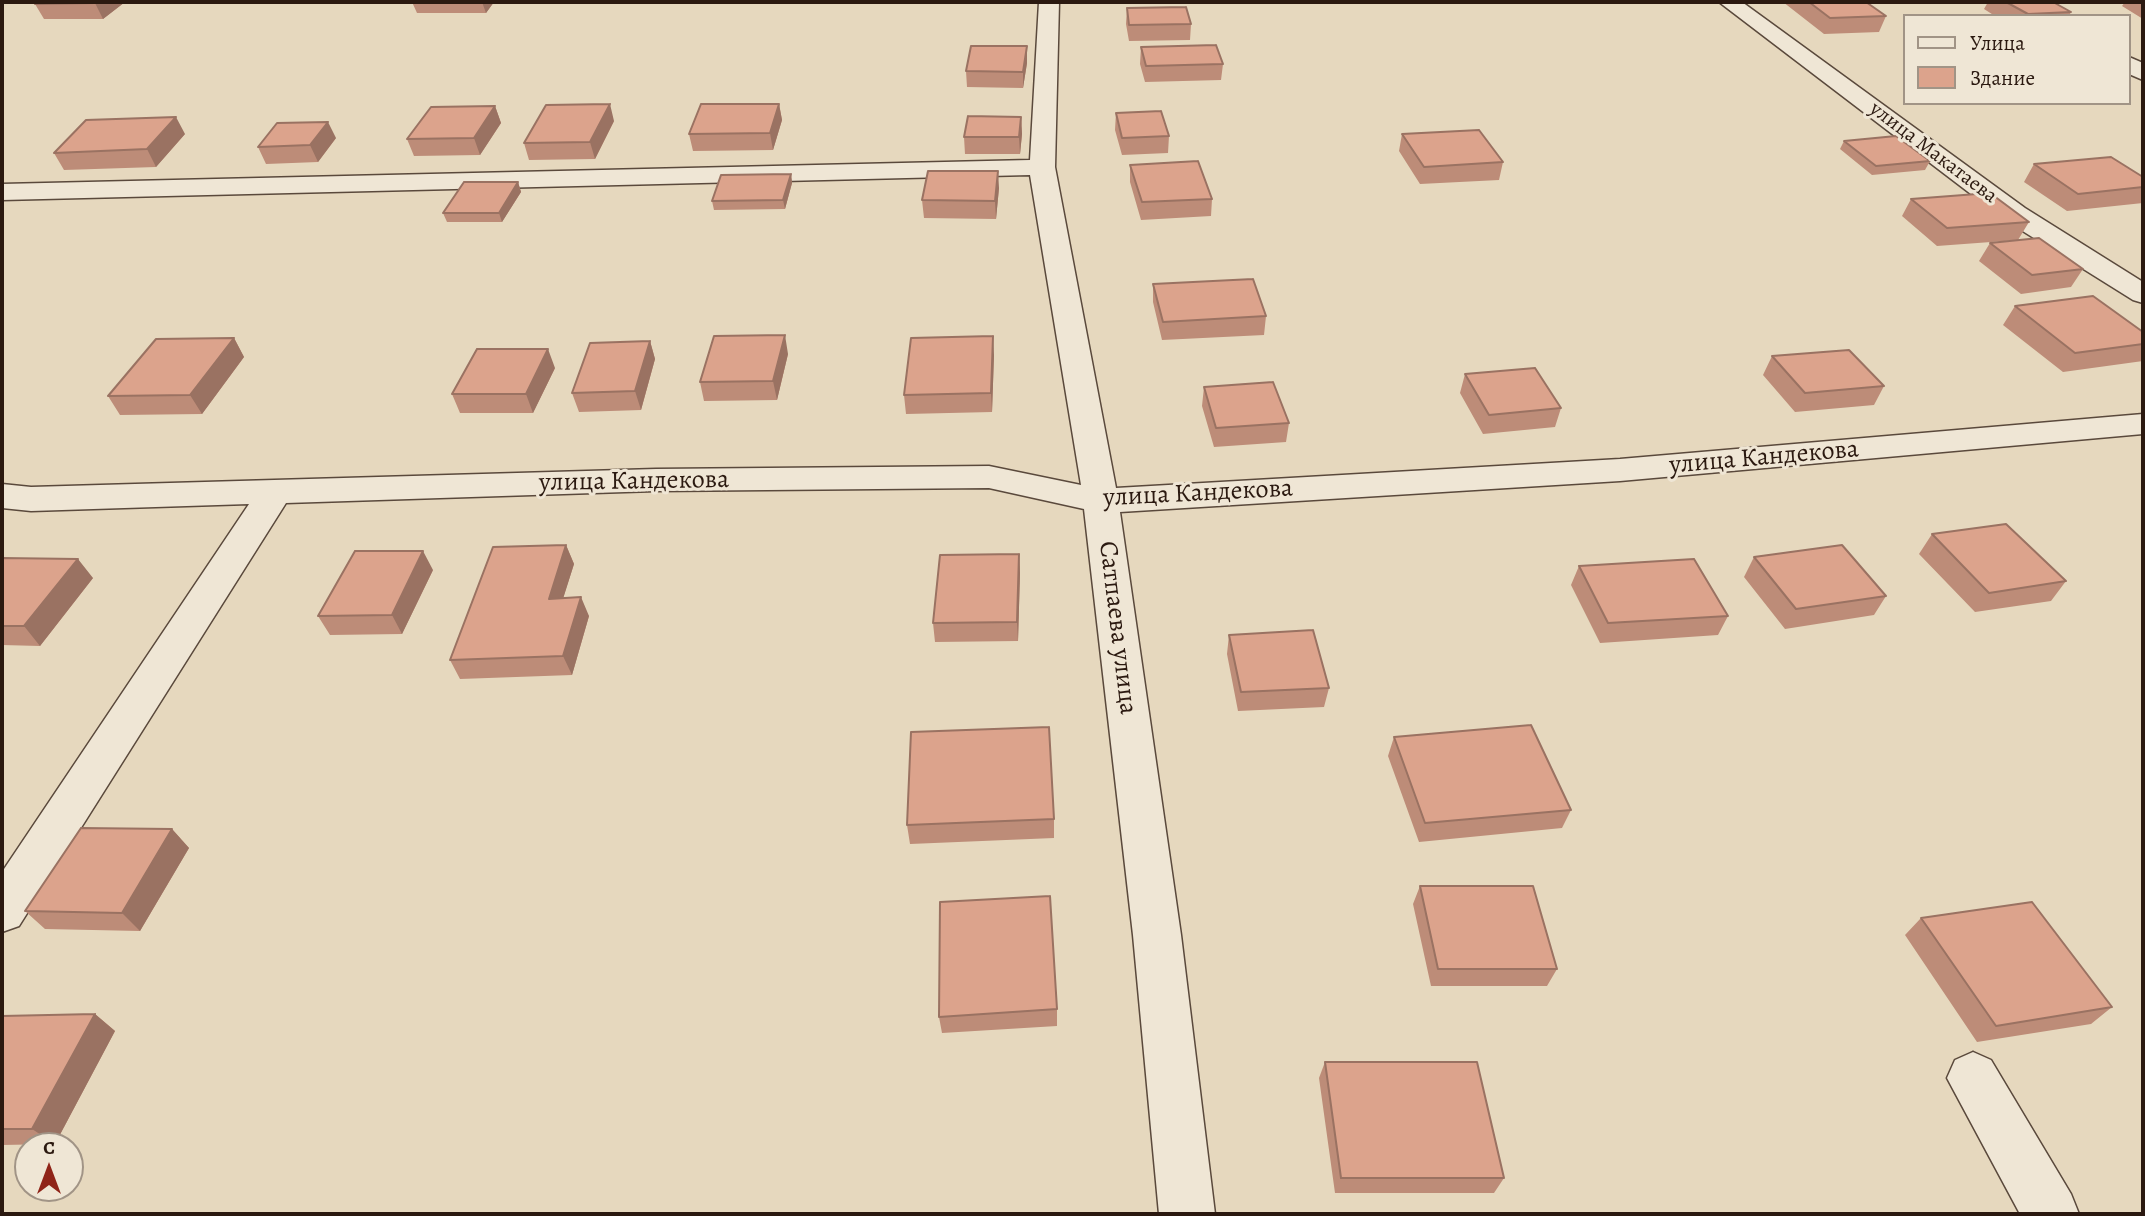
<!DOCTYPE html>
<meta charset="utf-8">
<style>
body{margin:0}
#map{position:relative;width:2145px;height:1216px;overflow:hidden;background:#e6d8be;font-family:Alegreya,serif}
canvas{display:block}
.frame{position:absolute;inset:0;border:4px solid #2b1910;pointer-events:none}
.legend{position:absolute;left:1903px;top:14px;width:228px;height:91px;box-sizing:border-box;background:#efe6d5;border:2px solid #a19486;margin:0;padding:9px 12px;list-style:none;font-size:21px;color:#2b1910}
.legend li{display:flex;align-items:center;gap:14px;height:35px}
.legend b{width:35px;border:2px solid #a19486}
.north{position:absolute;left:14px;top:1132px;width:70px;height:70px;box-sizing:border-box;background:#efe6d5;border:2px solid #a19486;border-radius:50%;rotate:0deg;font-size:19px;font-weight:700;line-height:28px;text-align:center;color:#2b1910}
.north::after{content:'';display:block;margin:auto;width:24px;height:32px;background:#8f2418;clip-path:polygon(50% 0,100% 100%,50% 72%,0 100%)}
</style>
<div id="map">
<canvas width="2145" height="1216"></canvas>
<div class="frame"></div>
<ul class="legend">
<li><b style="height:9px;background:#efe6d5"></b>Улица</li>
<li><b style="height:19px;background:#dca38c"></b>Здание</li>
</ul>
<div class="north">С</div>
</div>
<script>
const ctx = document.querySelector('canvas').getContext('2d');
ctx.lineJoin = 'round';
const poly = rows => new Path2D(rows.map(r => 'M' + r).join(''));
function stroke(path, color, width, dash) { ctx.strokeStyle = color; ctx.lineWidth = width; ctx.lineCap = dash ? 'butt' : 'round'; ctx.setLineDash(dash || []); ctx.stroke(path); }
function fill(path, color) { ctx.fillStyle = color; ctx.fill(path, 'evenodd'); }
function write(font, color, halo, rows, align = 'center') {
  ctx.font = font + ' Alegreya,serif'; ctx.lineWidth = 6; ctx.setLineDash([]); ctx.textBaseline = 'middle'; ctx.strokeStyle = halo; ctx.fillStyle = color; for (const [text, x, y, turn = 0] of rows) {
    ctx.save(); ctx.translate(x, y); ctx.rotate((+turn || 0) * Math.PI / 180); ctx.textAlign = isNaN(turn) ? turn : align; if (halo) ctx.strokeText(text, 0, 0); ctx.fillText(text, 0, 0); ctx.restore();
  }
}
const street = poly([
 [1039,2,1059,2,1055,167,1116,488,1620,459,2143,414,2143,434,1620,481,1120,512,1181,935,1215,1214,1159,1214,1133,935,1084,509,989,488,656,491,286,503,19,926,2,932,2,872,249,504,31,511,2,508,2,484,31,487,656,469,989,466,1081,485,1030,175,2,200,2,184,1030,160,1039,2],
 [1719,2,1742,2,2025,208,2143,282,2143,303,2133,300,2005,220,1719,2],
 [2129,57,2143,63,2143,80,2129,74,2129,57],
 [1973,1052,1991,1060,2071,1194,2079,1214,2020,1214,1947,1078,1955,1060,1973,1052]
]);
const wall = poly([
 [38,2,125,2,103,19,44,19,35,4],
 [412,2,494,2,486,13,417,13],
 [1783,2,1866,2,1886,16,1879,32,1824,34],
 [1988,2,2053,2,2071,12,2069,16,1995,16,1984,9],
 [2125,2,2143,2,2143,19,2122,6],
 [1127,8,1191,24,1190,40,1129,41,1126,24],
 [1141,47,1223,64,1221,80,1145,82,1140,64],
 [1027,63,1023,88,967,87,966,71],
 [779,104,782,120,773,150,693,151,689,134],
 [495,106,501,123,480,155,414,156,407,139],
 [1116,113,1169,136,1168,153,1122,155,1115,130],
 [1021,117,1022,134,1020,154,965,154,964,137],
 [614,121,595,159,529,160,524,143],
 [185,134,156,167,64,170,54,153],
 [1402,134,1503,162,1499,180,1420,184,1399,151],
 [336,138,318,162,266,164,258,147],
 [1844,141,1930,161,1925,170,1872,175,1840,149],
 [2034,164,2143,177,2143,203,2067,211,2024,182],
 [1130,165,1212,199,1211,216,1141,220,1130,182],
 [791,174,792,183,785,209,714,210,712,201],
 [518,182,521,192,502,222,447,222,443,213],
 [999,188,996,219,924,218,922,200],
 [1911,199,2029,222,2018,240,1937,246,1902,216],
 [1990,243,2083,269,2071,287,2021,294,1979,261],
 [1153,284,1266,316,1264,335,1162,340,1153,302],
 [2015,306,2143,332,2143,361,2063,372,2003,325],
 [234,338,244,357,202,414,120,415,108,396],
 [650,341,655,359,641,410,579,412,572,393],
 [788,354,777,400,704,401,700,382],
 [994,355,992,412,906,414,904,395],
 [1772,356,1884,386,1874,405,1795,412,1763,375],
 [555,368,533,413,460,413,452,394],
 [1465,374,1561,408,1555,427,1483,434,1460,393],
 [1204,387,1289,423,1286,442,1214,447,1202,406],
 [1932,534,2066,581,2051,601,1975,612,1919,554],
 [566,545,574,564,563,598,589,616,572,675,460,679,450,660],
 [1019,554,1020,573,1018,641,935,642,933,623],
 [1754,557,1886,596,1874,615,1785,629,1744,577],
 [2,558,93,578,40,646,2,645],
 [1579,566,1728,616,1718,635,1600,643,1571,585],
 [433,570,402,634,330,635,318,616],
 [1229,635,1329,688,1324,707,1238,711,1227,654],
 [1394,737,1571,810,1562,828,1419,842,1388,756],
 [1054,819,1054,838,910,844,907,825],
 [172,829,189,848,140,931,45,929,25,911],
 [1420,886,1557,969,1547,986,1431,986,1413,904],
 [1921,918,2112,1007,2091,1024,1977,1042,1905,935],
 [1057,1009,1057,1026,942,1033,939,1017],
 [95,1014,115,1031,55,1144,2,1145,2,1016],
 [1325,1062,1504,1178,1494,1193,1335,1193,1319,1078]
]);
const shadedWall = poly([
 [96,2,125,2,103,19,95,3],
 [482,2,494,2,486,13],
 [1027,46,1027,63,1023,88,1023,72],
 [610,104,614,121,595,159,590,142],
 [779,104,782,120,773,150,770,133],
 [495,106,501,123,480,155,474,138],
 [176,117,185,134,156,167,147,149],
 [1021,117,1022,134,1020,154,1019,137],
 [328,122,336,138,318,162,310,145],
 [998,171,999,188,996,219,995,201],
 [791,174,792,183,785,209,783,200],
 [518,182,521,192,502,222,499,213],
 [785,335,788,354,777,400,773,381],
 [993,336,994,355,992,412,991,393],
 [234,338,244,357,202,414,190,395],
 [650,341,655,359,641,410,635,391],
 [548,349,555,368,533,413,526,394],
 [566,545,574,564,557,618,549,599],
 [423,551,433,570,402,634,392,615],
 [1019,554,1020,573,1018,641,1017,622],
 [78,559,93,578,40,646,24,626],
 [581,597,589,616,572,675,563,656],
 [172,829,189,848,140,931,122,913],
 [95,1014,115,1031,55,1144,32,1129]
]);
const building = poly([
 [38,2,96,2,95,3,35,4,38,2],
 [1809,2,1866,2,1886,16,1830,18,1809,2],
 [2006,2,2053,2,2071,12,2028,14,2006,2],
 [1186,7,1191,24,1129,25,1127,8,1186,7],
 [1216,45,1223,64,1146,66,1141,47,1216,45],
 [971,46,1027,46,1023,72,966,71,971,46],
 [610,104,590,142,524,143,546,105,610,104],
 [701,104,779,104,770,133,689,134,701,104],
 [495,106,474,138,407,139,431,107,495,106],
 [1161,111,1169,136,1122,138,1116,113,1161,111],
 [968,116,1021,117,1019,137,964,137,968,116],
 [176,117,147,149,54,153,86,120,176,117],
 [328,122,310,145,258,147,277,123,328,122],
 [1479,130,1503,162,1424,167,1402,134,1479,130],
 [1896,136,1930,161,1876,166,1844,141,1896,136],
 [2111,157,2143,177,2143,187,2078,194,2034,164,2111,157],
 [1198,161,1212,199,1142,202,1130,165,1198,161],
 [928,171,998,171,995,201,922,200,928,171],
 [791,174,783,200,712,201,721,175,791,174],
 [464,182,518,182,499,213,443,213,464,182],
 [1990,193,2029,222,1947,228,1911,199,1990,193],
 [2039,238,2083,269,2032,275,1990,243,2039,238],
 [1253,279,1266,316,1163,322,1153,284,1253,279],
 [2093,296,2143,332,2143,344,2075,353,2015,306,2093,296],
 [785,335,773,381,700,382,714,336,785,335],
 [993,336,991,393,904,395,911,338,993,336],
 [234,338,190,395,108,396,156,339,234,338],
 [650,341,635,391,572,393,590,343,650,341],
 [477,349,548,349,526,394,452,394,477,349],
 [1849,350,1884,386,1805,393,1772,356,1849,350],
 [1535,368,1561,408,1489,415,1465,374,1535,368],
 [1273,382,1289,423,1216,428,1204,387,1273,382],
 [2006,524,2066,581,1989,593,1932,534,2006,524],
 [566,545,549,599,581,597,563,656,450,660,493,547,566,545],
 [1842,545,1886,596,1796,609,1754,557,1842,545],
 [355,551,423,551,392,615,318,616,355,551],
 [1019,554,1017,622,933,623,940,555,1019,554],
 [2,558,78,559,24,626,2,626,2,558],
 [1694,559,1728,616,1608,623,1579,566,1694,559],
 [1313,630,1329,688,1241,692,1229,635,1313,630],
 [1531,725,1571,810,1425,823,1394,737,1531,725],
 [1049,727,1054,819,907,825,911,732,1049,727],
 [81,828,172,829,122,913,25,911,81,828],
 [1420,886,1533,886,1557,969,1438,969,1420,886],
 [1050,896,1057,1009,939,1017,940,902,1050,896],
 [2032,902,2112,1007,1996,1026,1921,918,2032,902],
 [95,1014,32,1129,2,1129,2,1016,95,1014],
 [1325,1062,1477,1062,1504,1178,1341,1178,1325,1062]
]);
const farStreetnames = [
 ["улица Макатаева",1933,153,37]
];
const streetNames = [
 ["улица Кандекова",1764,458,-5],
 ["улица Кандекова",634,482,-1],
 ["улица Кандекова",1198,494,-3],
 ["Сатпаева улица",1117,628,83]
];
stroke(street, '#5a493c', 3);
fill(street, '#efe6d5');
fill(wall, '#bd8c78');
fill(shadedWall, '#9a7262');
fill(building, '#dca38c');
stroke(building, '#9a7262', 2);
write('21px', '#2b1910', '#efe6d5', farStreetnames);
write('26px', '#2b1910', '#efe6d5', streetNames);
</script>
